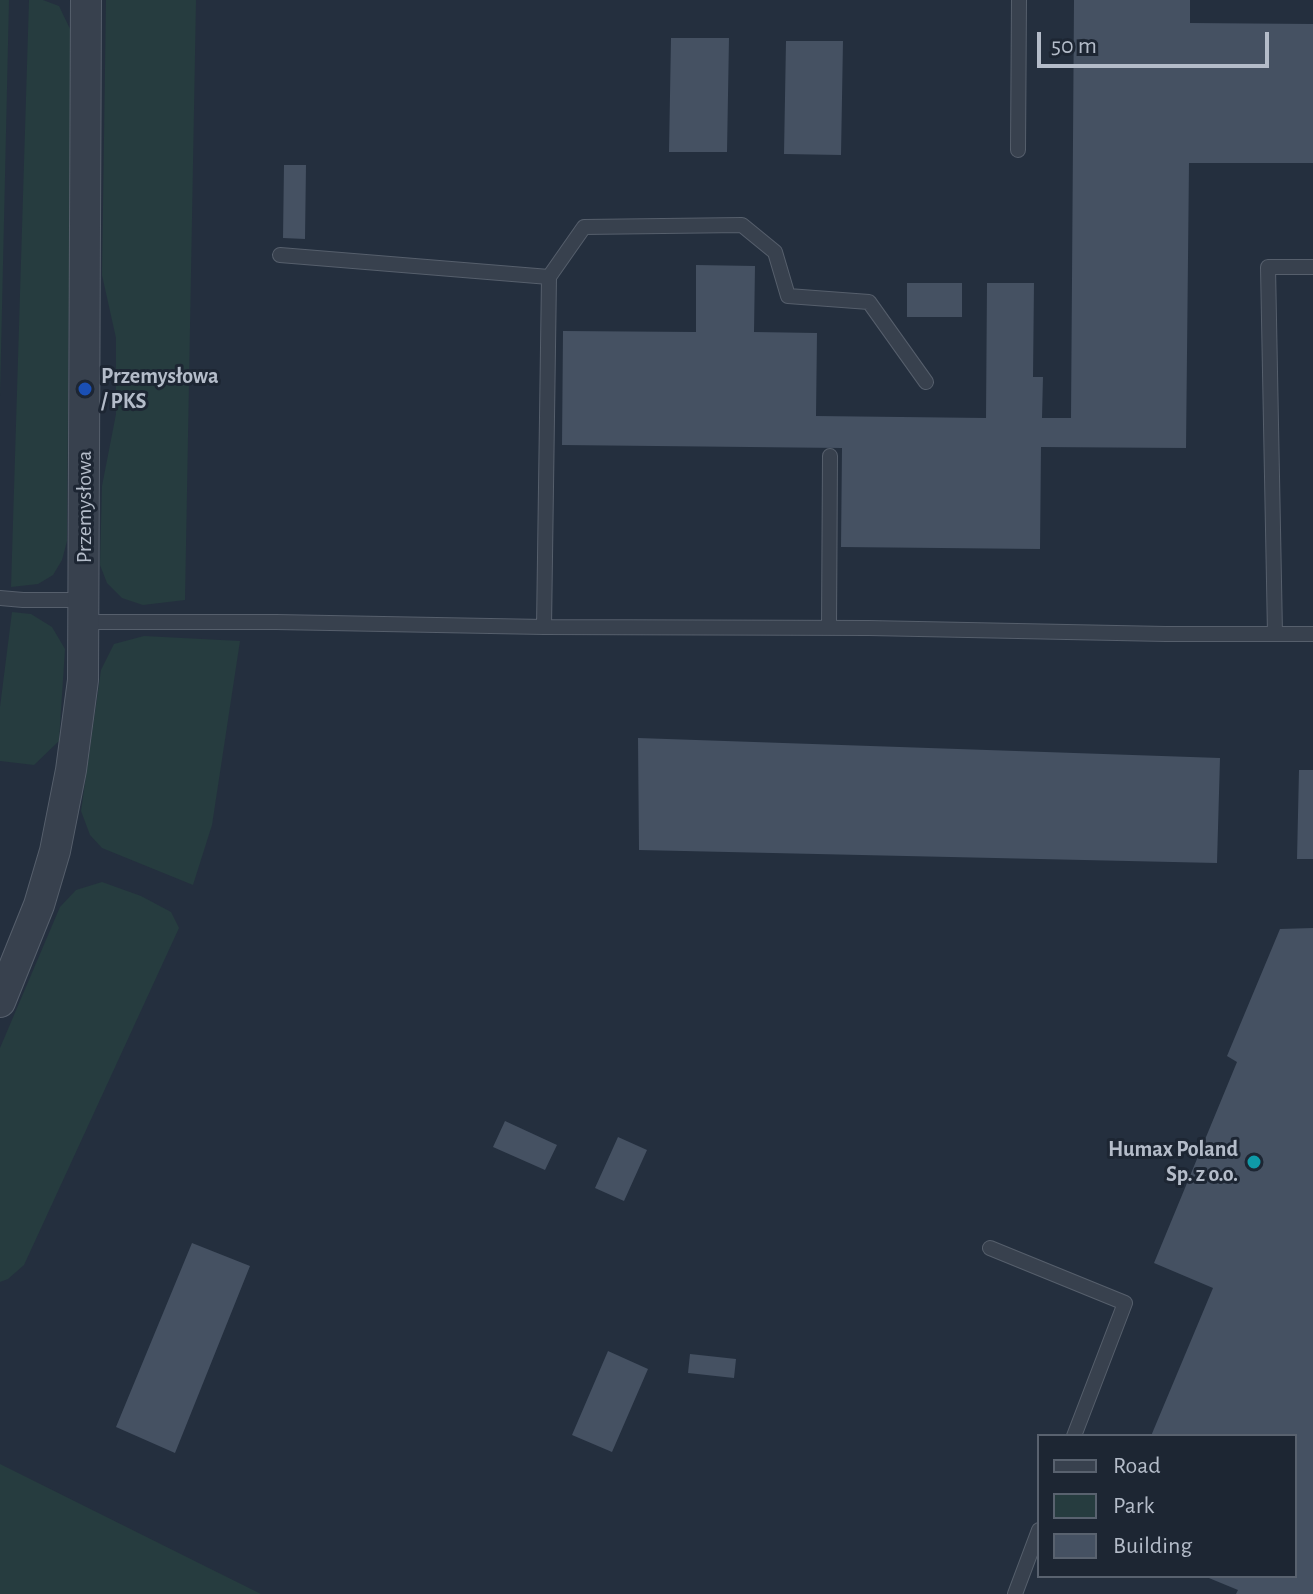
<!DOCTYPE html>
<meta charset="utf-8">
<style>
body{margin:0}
#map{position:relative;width:1313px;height:1594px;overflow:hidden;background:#242f3e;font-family:"Alegreya Sans",sans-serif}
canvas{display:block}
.legend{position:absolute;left:1037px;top:1434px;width:260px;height:144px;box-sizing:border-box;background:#1d2633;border:2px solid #59626f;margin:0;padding:10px 14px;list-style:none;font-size:24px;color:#b4bcc9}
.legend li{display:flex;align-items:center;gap:16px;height:40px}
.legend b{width:40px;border:2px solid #59626f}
.scale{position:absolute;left:1037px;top:32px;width:232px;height:36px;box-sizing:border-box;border:4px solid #b4bcc9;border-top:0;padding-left:10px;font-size:24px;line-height:28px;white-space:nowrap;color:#b4bcc9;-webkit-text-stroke:6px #1d2633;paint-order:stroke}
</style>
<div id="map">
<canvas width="1313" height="1594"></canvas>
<ul class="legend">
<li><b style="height:10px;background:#38414e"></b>Road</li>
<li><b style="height:22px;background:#263c3f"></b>Park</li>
<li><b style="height:22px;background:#455162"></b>Building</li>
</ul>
<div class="scale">50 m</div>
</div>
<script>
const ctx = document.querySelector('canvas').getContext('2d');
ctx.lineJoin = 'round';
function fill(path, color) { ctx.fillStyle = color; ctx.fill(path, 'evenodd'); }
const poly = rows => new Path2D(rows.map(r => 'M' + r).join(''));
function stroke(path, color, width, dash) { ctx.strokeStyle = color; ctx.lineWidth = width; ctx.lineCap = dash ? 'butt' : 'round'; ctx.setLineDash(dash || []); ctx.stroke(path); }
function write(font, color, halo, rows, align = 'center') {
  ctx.font = font + ' "Alegreya Sans",sans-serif'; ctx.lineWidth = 6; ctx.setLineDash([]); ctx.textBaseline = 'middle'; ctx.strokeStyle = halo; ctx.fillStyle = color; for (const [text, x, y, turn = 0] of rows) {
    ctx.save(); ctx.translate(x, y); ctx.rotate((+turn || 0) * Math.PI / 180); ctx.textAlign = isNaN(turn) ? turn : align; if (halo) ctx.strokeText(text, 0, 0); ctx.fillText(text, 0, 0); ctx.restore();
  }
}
const green = poly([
 [0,0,9,0,0,396],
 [29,0,43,0,59,6,71,31,67,541,62,560,53,575,38,584,11,587],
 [106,0,196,0,185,600,143,605,122,598,107,583,100,565,102,486,116,414,116,338,102,275],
 [12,612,31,614,52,627,65,649,59,741,34,765,0,761,0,707],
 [144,636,240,641,212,825,193,885,102,848,90,835,81,811,101,670,114,644],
 [102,882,141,896,171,912,179,928,24,1265,8,1279,0,1282,0,1048,60,907,76,890],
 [0,1464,261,1594,0,1594]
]);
const building = poly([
 [1074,0,1190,0,1190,23,1313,24,1313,163,1189,163,1186,448,1041,447,1040,549,841,547,842,448,562,445,563,331,696,332,696,265,755,266,754,332,817,333,816,416,986,418,987,283,1034,283,1033,377,1043,377,1042,418,1071,418],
 [671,38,729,38,727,152,669,152],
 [786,41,843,41,841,155,784,154],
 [284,165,306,165,305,239,283,238],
 [907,283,962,283,962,317,907,317],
 [638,738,1220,758,1217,863,639,850],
 [1299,770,1313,770,1313,859,1297,859],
 [1313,928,1313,1594,1236,1594,1238,1590,1204,1576,1295,1576,1295,1436,1151,1436,1213,1288,1154,1263,1237,1062,1227,1056,1280,929],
 [505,1121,557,1145,545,1170,493,1147],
 [618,1137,647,1150,624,1201,595,1188],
 [192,1243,250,1266,175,1453,116,1427],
 [608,1351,648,1369,612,1452,572,1435],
 [690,1354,736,1359,734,1378,688,1373]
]);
const lane = poly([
 [1018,150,1019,0],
 [280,255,549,277,544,627],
 [549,277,584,227,742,225,775,252,788,296,869,302,926,382],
 [0,598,23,600,83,600],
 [83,622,276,622,544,627,869,628,1166,634,1313,634],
 [829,628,830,456],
 [1275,634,1268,267,1313,267],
 [990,1248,1125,1303,1074,1436],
 [1015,1594,1039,1530]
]);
const street = poly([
 [0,1002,39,905,55,851,71,770,83,680,86,0]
]);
const markers = [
 [85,389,8,"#1a4fb4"],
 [1254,1162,8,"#0f9aa8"]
];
const poiNames = [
 ["Przemysłowa",101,376],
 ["/ PKS",101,401],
 ["Humax Poland",1238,1149,"right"],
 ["Sp. z o.o.",1238,1174,"right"]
];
const streetNames = [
 ["Przemysłowa",84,507,-90]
];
fill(green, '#263c3f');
fill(building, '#455162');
stroke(lane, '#565f6c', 16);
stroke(street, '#565f6c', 32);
stroke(lane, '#38414e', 14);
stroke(street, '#38414e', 30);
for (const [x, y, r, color] of markers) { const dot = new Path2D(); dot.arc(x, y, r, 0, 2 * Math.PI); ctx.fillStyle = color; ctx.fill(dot); stroke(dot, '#1d2633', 3); }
write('bold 22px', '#b4bcc9', '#1d2633', poiNames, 'left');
write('22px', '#b4bcc9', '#1d2633', streetNames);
</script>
